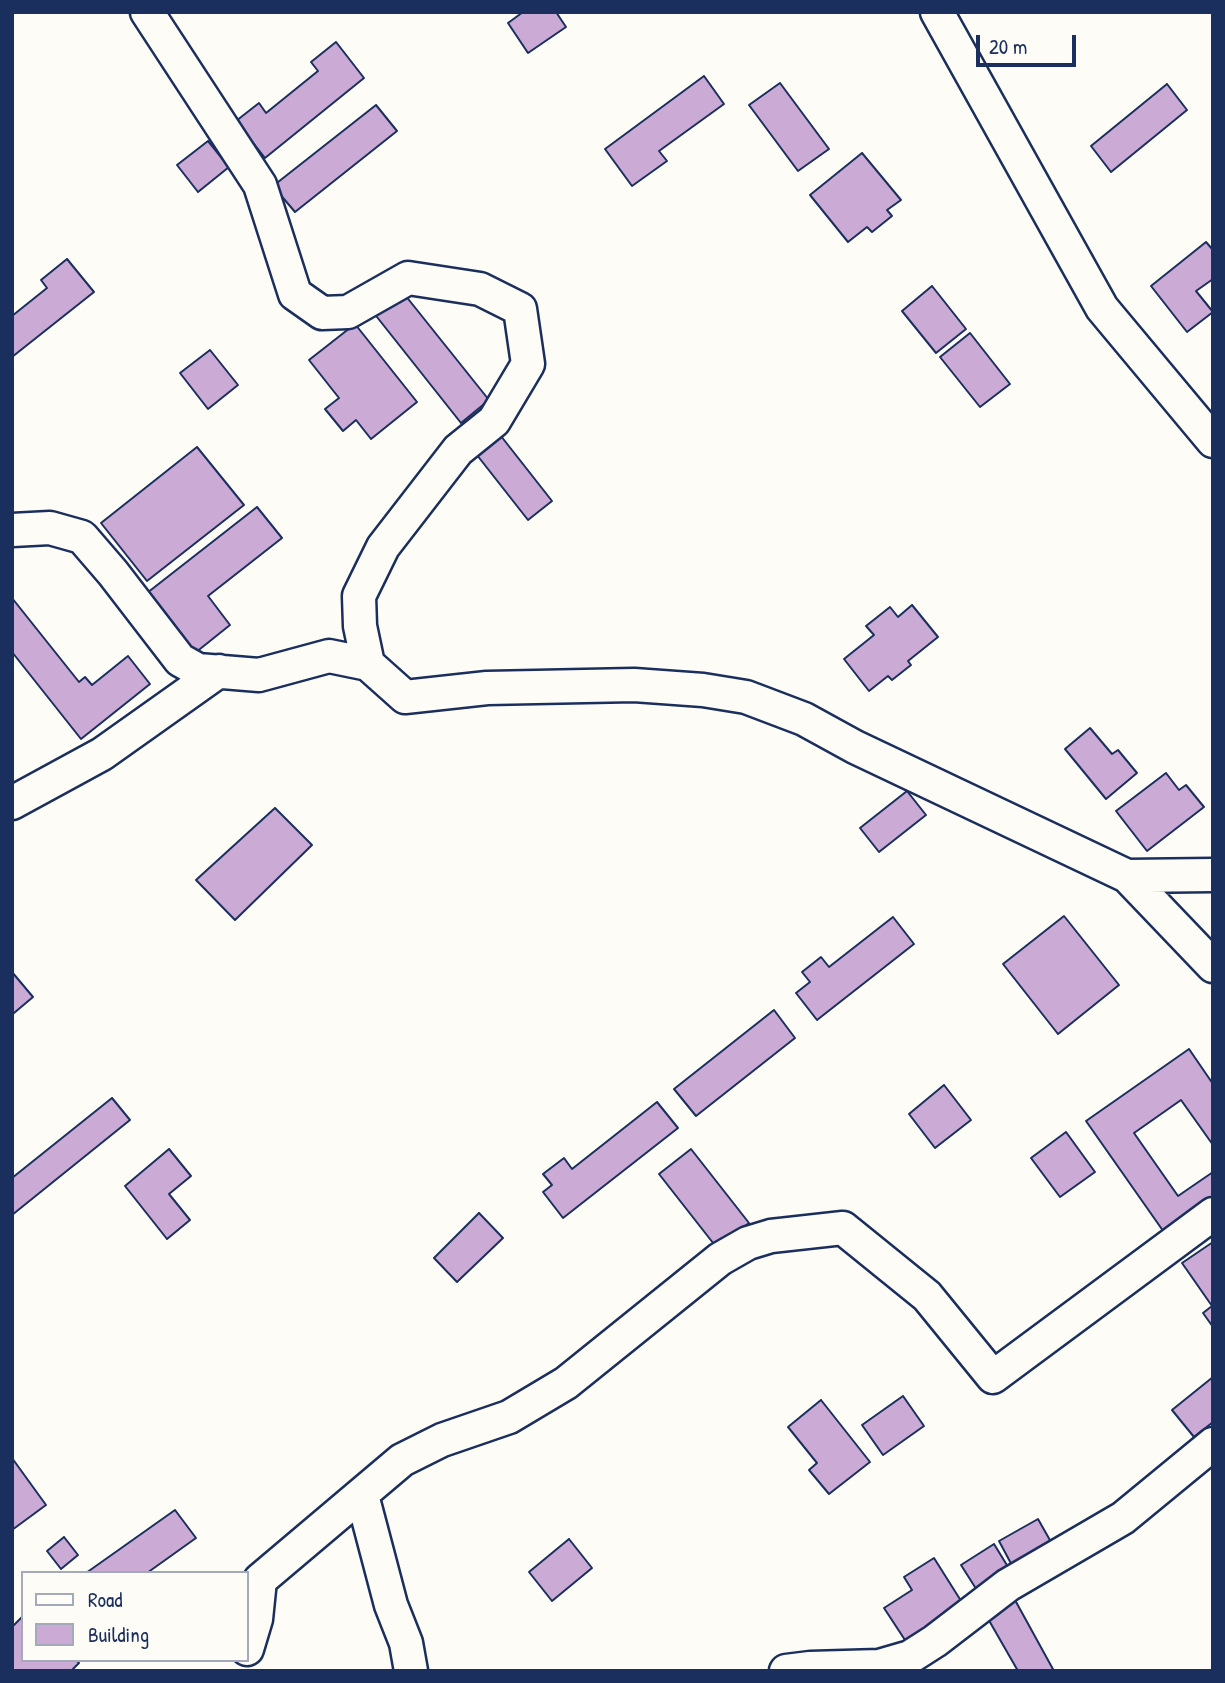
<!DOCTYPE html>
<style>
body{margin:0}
#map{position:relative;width:1225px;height:1683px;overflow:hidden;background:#fdfcf7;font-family:"Patrick Hand",sans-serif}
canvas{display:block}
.frame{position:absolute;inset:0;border:14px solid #1b2f5e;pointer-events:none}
.legend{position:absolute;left:21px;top:1571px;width:228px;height:91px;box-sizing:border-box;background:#fdfcf7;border:2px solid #a3aaba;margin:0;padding:9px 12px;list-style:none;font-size:21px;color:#1b2f5e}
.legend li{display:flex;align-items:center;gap:14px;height:35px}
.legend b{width:35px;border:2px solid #a3aaba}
.scale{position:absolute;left:976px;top:35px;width:100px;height:32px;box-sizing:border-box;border:4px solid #1b2f5e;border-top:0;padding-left:9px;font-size:21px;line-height:24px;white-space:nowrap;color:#1b2f5e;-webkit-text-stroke:5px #fdfcf7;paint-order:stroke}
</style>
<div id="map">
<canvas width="1225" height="1683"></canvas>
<div class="frame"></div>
<ul class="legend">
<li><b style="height:9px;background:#fdfcf7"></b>Road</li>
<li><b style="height:19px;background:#cbaad5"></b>Building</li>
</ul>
<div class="scale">20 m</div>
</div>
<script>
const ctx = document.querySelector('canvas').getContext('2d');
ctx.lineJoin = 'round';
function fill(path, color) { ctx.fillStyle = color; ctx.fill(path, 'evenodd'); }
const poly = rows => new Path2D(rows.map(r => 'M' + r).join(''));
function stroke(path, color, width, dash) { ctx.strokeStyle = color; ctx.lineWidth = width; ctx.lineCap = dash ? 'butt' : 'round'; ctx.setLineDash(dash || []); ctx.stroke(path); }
const building = poly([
 [523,12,556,12,566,27,528,53,508,23,523,12],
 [336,42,364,78,265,158,236,121,259,103,266,113,318,71,311,62,336,42],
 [704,76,724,104,659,151,667,161,632,186,605,149,704,76],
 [780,83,829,149,798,171,749,105,780,83],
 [1167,84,1187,110,1111,172,1091,146,1167,84],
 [376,105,397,131,295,212,273,186,376,105],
 [208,141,229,167,198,192,177,165,208,141],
 [862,153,901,200,887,210,892,216,872,232,867,227,848,242,810,195,862,153],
 [1206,242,1213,250,1213,279,1196,291,1213,312,1187,332,1151,286,1206,242],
 [67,259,94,292,12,357,12,316,47,288,41,280,67,259],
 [932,286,966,329,936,353,902,311,932,286],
 [401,290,489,400,461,423,373,312,401,290],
 [355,324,417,402,371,439,356,420,343,431,325,409,339,398,309,360,355,324],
 [970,333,1010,384,980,407,940,357,970,333],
 [210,350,238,385,208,409,180,373,210,350],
 [497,431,552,501,528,520,473,450,497,431],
 [197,447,244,505,147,581,101,523,197,447],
 [257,507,282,538,208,596,230,625,195,653,147,593,257,507],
 [12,598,79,682,85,677,92,685,128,656,150,684,81,739,12,652,12,598],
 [912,605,938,637,908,661,911,665,892,680,888,676,869,691,844,659,874,635,866,626,890,607,898,617,912,605],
 [1090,728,1112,754,1118,750,1137,773,1106,799,1065,749,1090,728],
 [1166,773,1179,790,1186,785,1204,807,1147,851,1116,811,1166,773],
 [907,791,926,815,879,852,860,828,907,791],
 [275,808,312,845,235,920,196,880,275,808],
 [1064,916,1119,985,1058,1034,1003,964,1064,916],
 [893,917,914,944,817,1020,796,993,810,982,802,972,821,957,829,967,893,917],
 [12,972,33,997,14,1013,12,1010,12,972],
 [774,1010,795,1038,696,1116,674,1089,774,1010],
 [1189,1049,1213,1084,1213,1145,1181,1100,1134,1133,1178,1196,1213,1172,1213,1217,1173,1245,1086,1121,1189,1049],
 [944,1085,971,1120,935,1148,909,1114,944,1085],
 [112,1098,130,1120,12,1215,12,1178,112,1098],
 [657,1102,678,1128,563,1218,543,1192,552,1185,543,1174,564,1158,572,1169,657,1102],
 [1066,1132,1095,1172,1060,1197,1031,1158,1066,1132],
 [169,1149,191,1176,169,1194,190,1220,167,1239,125,1186,169,1149],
 [691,1149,749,1223,717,1248,659,1174,691,1149],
 [479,1213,503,1238,457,1282,434,1258,479,1213],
 [1213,1242,1213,1327,1203,1313,1212,1306,1182,1263,1213,1242],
 [1213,1377,1213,1422,1194,1437,1172,1410,1213,1377],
 [903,1396,924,1426,883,1455,862,1425,903,1396],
 [821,1400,870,1462,829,1494,809,1470,817,1463,788,1427,821,1400],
 [12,1458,46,1505,12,1530,12,1458],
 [175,1510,196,1538,147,1573,86,1573,175,1510],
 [1038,1519,1055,1549,1015,1571,999,1541,1038,1519],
 [64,1537,78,1555,61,1569,47,1551,64,1537],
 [569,1539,592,1568,552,1601,529,1572,569,1539],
 [994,1544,1013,1575,980,1595,961,1565,994,1544],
 [934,1558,963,1604,905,1640,884,1608,912,1590,904,1577,934,1558],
 [1015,1600,1054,1671,1018,1671,987,1617,1015,1600],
 [23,1616,23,1660,76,1660,79,1663,71,1671,12,1671,12,1627,23,1616]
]);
const minor = poly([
 [147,12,260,185,295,294,322,313,348,312,408,278,480,289,520,309,528,364,494,421,458,450,383,547,359,596,360,626,368,664,405,697,487,688,634,685,703,690,746,697,804,719,855,747,1127,876,1213,966],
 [937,12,1102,308,1213,441],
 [12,530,50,528,82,537,113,573,180,660,198,670,259,675,329,656,368,664],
 [12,803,102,754,219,671],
 [1127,876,1213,875],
 [362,1495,391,1605,406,1643,411,1671],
 [247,1649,256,1619,260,1580,402,1460,442,1440,509,1417,566,1383,720,1259,748,1243,771,1236,843,1228,927,1296,993,1377,1213,1214],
 [786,1671,810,1668,879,1666,910,1657,935,1641,1008,1585,1123,1518,1213,1444]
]);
fill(building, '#cbaad5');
stroke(building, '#1b2f5e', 2);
stroke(minor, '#1b2f5e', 37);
stroke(minor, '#fdfcf7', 32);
</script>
